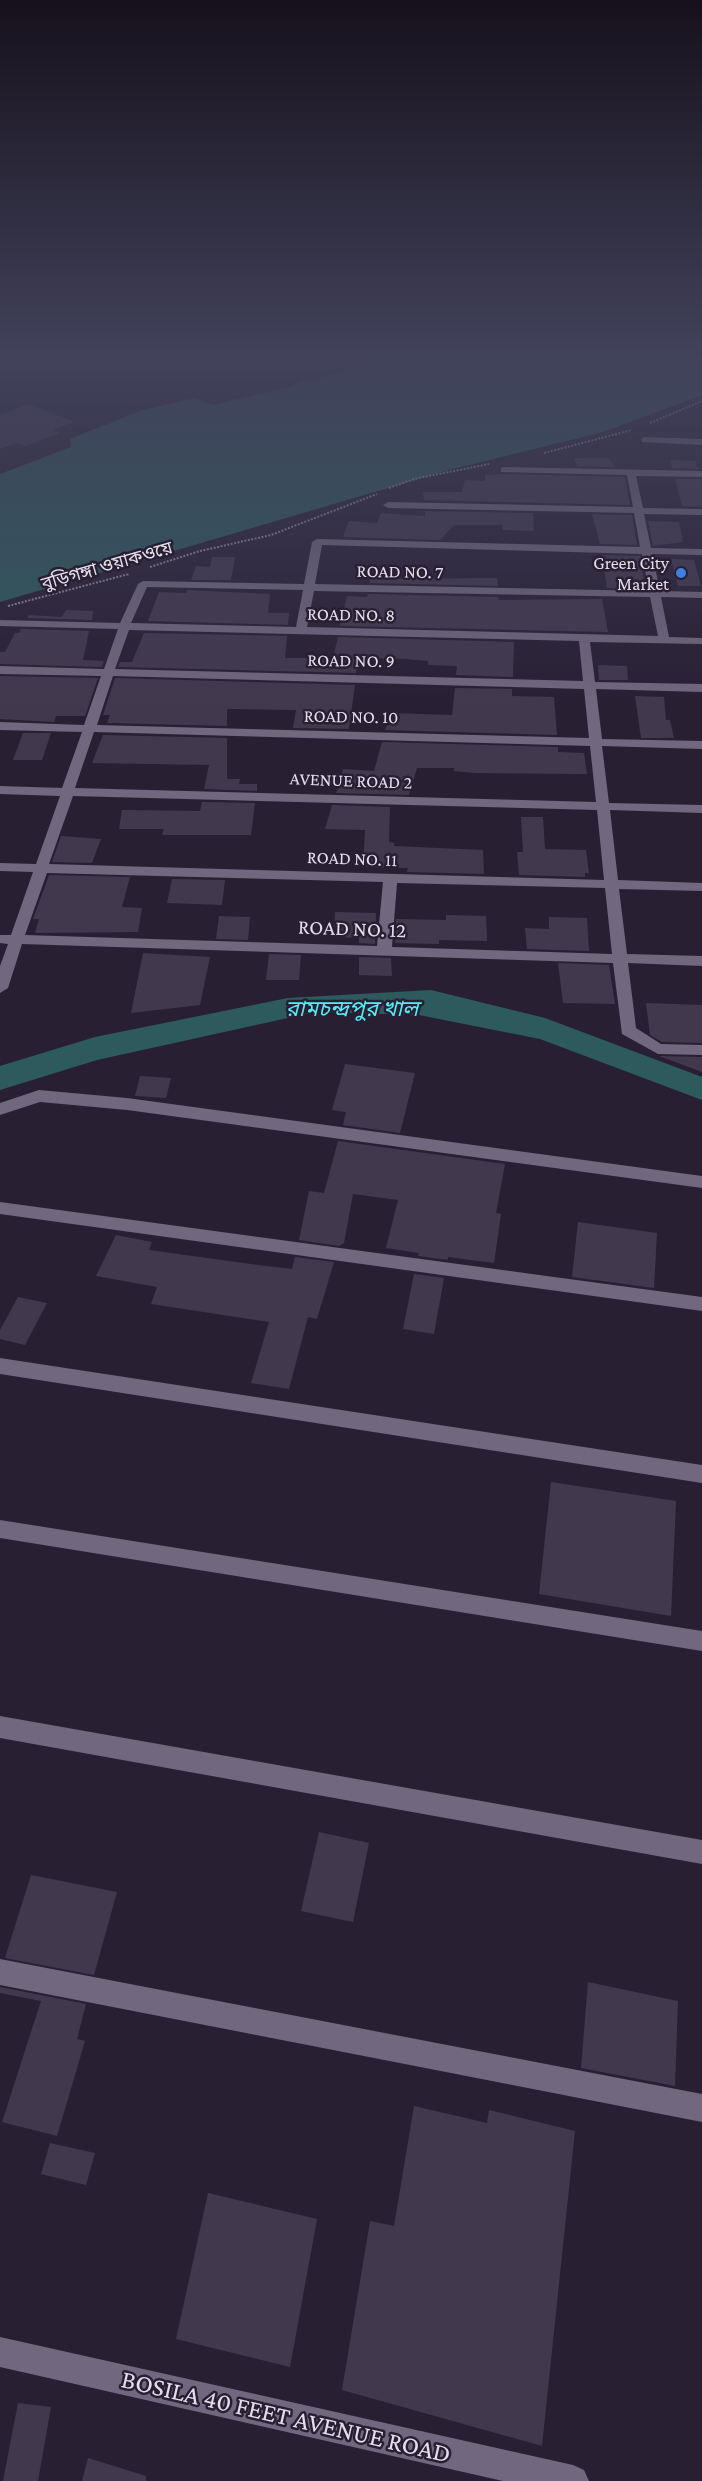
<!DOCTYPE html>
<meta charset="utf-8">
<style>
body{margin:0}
canvas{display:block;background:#281f33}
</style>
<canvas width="702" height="2481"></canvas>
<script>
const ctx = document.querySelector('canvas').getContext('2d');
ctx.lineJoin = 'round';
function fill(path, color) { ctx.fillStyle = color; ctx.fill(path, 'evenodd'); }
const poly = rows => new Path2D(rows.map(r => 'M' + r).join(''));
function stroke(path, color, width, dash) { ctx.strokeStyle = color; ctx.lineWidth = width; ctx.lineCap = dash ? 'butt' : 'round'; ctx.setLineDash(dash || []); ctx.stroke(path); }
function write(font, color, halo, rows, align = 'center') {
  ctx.font = font + ' "Crimson Pro","Noto Sans Bengali",serif'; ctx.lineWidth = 5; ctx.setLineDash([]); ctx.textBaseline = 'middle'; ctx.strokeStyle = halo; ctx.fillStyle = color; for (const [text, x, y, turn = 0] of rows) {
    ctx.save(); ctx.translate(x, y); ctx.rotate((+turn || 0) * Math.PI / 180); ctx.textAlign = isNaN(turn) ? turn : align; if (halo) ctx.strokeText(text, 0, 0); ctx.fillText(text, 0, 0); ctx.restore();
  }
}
const water = poly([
 [386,357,702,357,702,395,603,432,453,469,0,602,0,474,71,447,70,439,140,411,195,398,213,405,294,386,298,382,323,377],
 [431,990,545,1018,702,1077,702,1100,540,1039,419,1015,315,1012,97,1060,0,1090,0,1066,95,1037,288,998]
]);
const building = poly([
 [28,404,75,422,52,430,60,433,25,446,17,443,0,449,0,415],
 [574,458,608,458,616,467,577,466],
 [670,460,696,461,697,468,702,469,672,468],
 [504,474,625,477,630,505,424,500,423,492,462,492,465,480,485,481,485,475],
 [675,479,702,479,702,507,682,506],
 [425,511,533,513,534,531,503,530,502,525,454,525,440,540,343,537,349,521,377,523,381,513,425,516],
 [592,514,632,515,637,545,600,544],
 [648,521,679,522,683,542,653,546],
 [602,555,640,556,645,589,607,588],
 [212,557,235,557,231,580,191,580,196,566,210,567],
 [671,559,694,560,701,586,678,586],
 [497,578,498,586,370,583,370,579],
 [187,590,270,594,268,613,289,613,288,625,148,621,159,592,186,593],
 [368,594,498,597,499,600,602,599,608,632,340,626,347,596,367,597],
 [66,610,93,611,92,620,27,618,29,615,62,617],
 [21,629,89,631,83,660,104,661,102,667,0,664,0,652,5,652,15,633,19,633],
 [144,633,287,636,285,658,333,658,338,637,514,642,513,677,456,675,457,666,428,665,428,661,407,659,358,658,356,673,118,667,120,662,132,662],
 [598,665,627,666,628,680,599,680],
 [0,676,98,678,85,716,56,716,54,722,0,719],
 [115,678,355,685,349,729,293,728,296,710,234,709,227,709,227,726,107,723,110,715,103,715],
 [455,688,512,689,512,696,554,697,557,735,385,730,391,713,452,715],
 [635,696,664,697,666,720,670,720,674,738,641,738],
 [23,733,51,733,42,760,13,760],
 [103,735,227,738,227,779,240,779,239,784,257,784,257,791,204,789,209,765,92,763],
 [382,742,558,747,558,752,584,753,587,774,475,773,454,771,454,768,417,768,409,795,336,793,343,769,374,771],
 [202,802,255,803,251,835,162,835,164,829,119,829,122,810,200,811],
 [332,805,390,807,389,842,394,843,394,846,483,850,484,874,407,872,408,868,363,867,365,830,325,829],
 [521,817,543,817,545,849,586,850,589,873,585,873,585,877,519,875,517,852,523,852],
 [61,836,101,839,92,863,52,862],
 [49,875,130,877,122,907,142,908,138,932,35,933,39,919,33,919],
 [172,879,225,880,222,905,167,903],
 [335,912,376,913,375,944,359,943,359,938,334,937],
 [446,915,486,916,487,941,439,940,439,944,395,943,396,919,446,920],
 [219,916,250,917,248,940,216,939],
 [549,917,587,918,589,951,527,949,525,928,549,929],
 [143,953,210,957,200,1005,131,1013],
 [269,954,301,955,299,980,266,980],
 [359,957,391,958,392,976,359,975],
 [558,963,609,965,615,1004,563,1003],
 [646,1003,702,1005,702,1043,662,1042,650,1035],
 [659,1056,702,1057,702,1072],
 [345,1064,415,1073,400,1133,343,1125,346,1112,332,1110],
 [140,1076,171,1078,166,1098,135,1096],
 [338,1141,505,1164,496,1213,501,1214,494,1263,448,1257,448,1260,418,1256,419,1253,386,1248,398,1200,353,1194,344,1243,339,1246,299,1240,309,1191,324,1193],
 [578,1222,657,1233,654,1288,572,1277],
 [116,1235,152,1242,149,1250,258,1265,292,1269,295,1257,334,1262,317,1319,308,1317,289,1389,251,1383,269,1322,151,1304,157,1287,96,1276],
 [414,1274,444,1278,434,1334,403,1329],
 [18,1297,47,1303,25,1345,0,1339,0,1330],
 [551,1482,676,1501,671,1616,539,1594],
 [319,1832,369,1843,353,1922,301,1911],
 [31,1875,117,1892,94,1975,5,1958],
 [588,1982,678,2001,675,2086,581,2068],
 [0,1987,86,2004,77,2039,85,2041,57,2136,2,2122,41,2001,0,1993],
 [414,2106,487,2123,489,2110,575,2131,542,2446,342,2390,370,2221,394,2226],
 [50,2143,95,2153,86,2185,41,2174],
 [208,2193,317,2219,290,2367,176,2339],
 [18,2403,51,2407,38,2481,3,2481],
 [88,2458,146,2476,146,2481,82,2481]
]);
const path = poly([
 [650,423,702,401],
 [544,453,632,430],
 [389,488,414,479,489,464],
 [150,567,200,551,271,535,377,494],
 [8,606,129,574]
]);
const minor = poly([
 [645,437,702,439,702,445,642,442,642,438,645,437],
 [504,467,702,471,702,477,636,476,643,508,702,509,702,515,644,514,651,548,702,549,702,555,652,554,660,591,702,592,702,598,661,597,669,637,702,638,702,644,590,642,595,682,702,684,702,692,596,689,602,739,702,741,702,749,602,746,609,803,702,805,702,813,610,810,618,880,702,883,702,891,619,889,627,954,702,956,702,966,628,963,636,1028,661,1044,702,1045,702,1055,658,1054,622,1034,613,963,22,944,8,988,0,993,0,966,8,944,0,943,0,935,11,935,33,872,0,871,0,863,36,864,60,796,0,794,0,786,62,788,82,732,0,730,0,722,84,725,101,676,0,674,0,666,104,669,118,629,0,626,0,620,120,623,138,584,143,581,304,584,312,542,317,539,640,547,634,513,388,508,383,505,388,502,633,507,627,475,501,472,501,468,504,467],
 [322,545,642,554,649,591,315,584,322,545],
 [147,587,303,590,296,627,131,623,147,587],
 [314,591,650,597,658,636,307,627,314,591],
 [129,630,579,641,583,681,115,669,129,630],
 [113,676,584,689,589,738,97,725,113,676],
 [94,732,590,746,596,802,75,788,94,732],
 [73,796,597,810,604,880,49,864,73,796],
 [47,873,383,882,377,946,25,935,47,873],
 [397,883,605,888,612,954,392,947,397,883],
 [39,1090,127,1098,702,1176,702,1188,127,1110,40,1102,0,1115,0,1103,39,1090],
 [0,1202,702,1297,702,1311,0,1214,0,1202],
 [0,1358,702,1465,702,1483,0,1374,0,1358],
 [0,1520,702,1631,702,1651,0,1538,0,1520],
 [0,1716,702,1840,702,1864,0,1738,0,1716],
 [0,1959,702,2094,702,2122,0,1985,0,1959],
 [0,2337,573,2465,584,2470,589,2481,503,2481,0,2367,0,2337]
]);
const markers = [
 [681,573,6,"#3f7fe0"]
];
const farPoinames = [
 ["Green City",669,563],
 ["Market",669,584]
];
const farStreetnames = [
 ["বুড়িগঙ্গা ওয়াকওয়ে",107,566,-16],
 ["ROAD NO. 7",400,572,1],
 ["ROAD NO. 8",351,615,1],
 ["ROAD NO. 9",351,661,1],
 ["ROAD NO. 10",351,717,1],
 ["AVENUE ROAD 2",351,781,2],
 ["ROAD NO. 11",352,859,2]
];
const streetNames = [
 ["ROAD NO. 12",352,929,2]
];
const waterNames = [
 ["রামচন্দ্রপুর খাল",352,1009]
];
const nearStreetnames = [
 ["BOSILA 40 FEET AVENUE ROAD",286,2417,13]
];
fill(water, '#2d5b5d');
fill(building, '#41384d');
stroke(path, '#8d8797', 2, [2, 1.5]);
fill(minor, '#71677f');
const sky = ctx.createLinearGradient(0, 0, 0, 705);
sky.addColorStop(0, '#16111c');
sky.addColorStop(0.51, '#42425b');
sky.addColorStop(1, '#42425b00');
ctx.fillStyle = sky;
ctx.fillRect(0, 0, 702, 705);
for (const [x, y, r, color] of markers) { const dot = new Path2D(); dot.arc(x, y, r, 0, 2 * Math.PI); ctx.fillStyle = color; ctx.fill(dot); stroke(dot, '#281f33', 2); }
write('18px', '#e3deeb', '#281f33', farPoinames, 'right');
write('18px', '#e3deeb', '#281f33', farStreetnames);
write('21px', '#e3deeb', '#281f33', streetNames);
write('italic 22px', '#54ebf2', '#281f33', waterNames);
write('26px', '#e3deeb', '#281f33', nearStreetnames);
</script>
